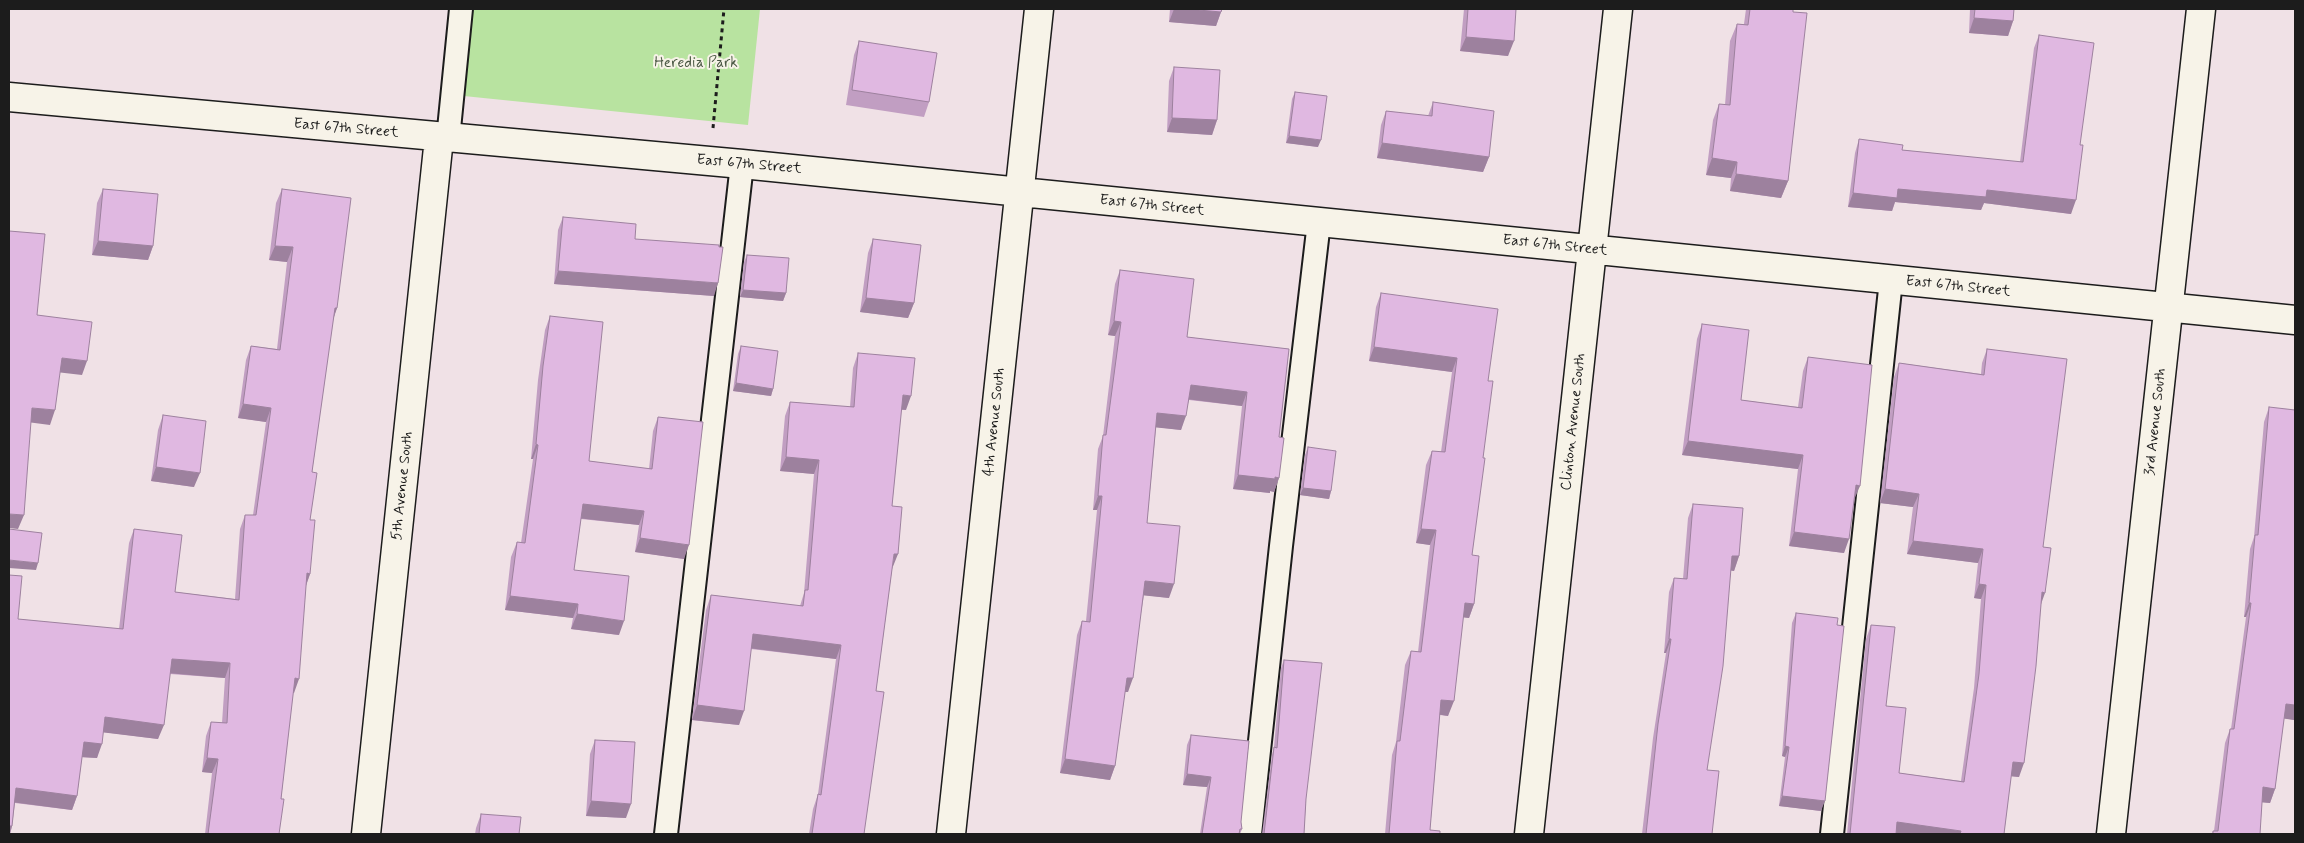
<!DOCTYPE html>
<style>
body{margin:0}
#map{position:relative;width:2304px;height:843px;overflow:hidden;background:#f0e1e6;font-family:Mynerve,sans-serif}
canvas{display:block}
.frame{position:absolute;inset:0;border:10px solid #1c1c1c;pointer-events:none}
</style>
<div id="map">
<canvas width="2304" height="843"></canvas>
<div class="frame"></div>
</div>
<script>
const ctx = document.querySelector('canvas').getContext('2d');
ctx.lineJoin = 'round';
function fill(path, color) { ctx.fillStyle = color; ctx.fill(path, 'evenodd'); }
const poly = rows => new Path2D(rows.map(r => 'M' + r).join(''));
function stroke(path, color, width, dash) { ctx.strokeStyle = color; ctx.lineWidth = width; ctx.lineCap = dash ? 'butt' : 'round'; ctx.setLineDash(dash || []); ctx.stroke(path); }
function write(font, color, halo, rows, align = 'center') {
  ctx.font = font + ' Mynerve,sans-serif'; ctx.lineWidth = 4; ctx.setLineDash([]); ctx.textBaseline = 'middle'; ctx.strokeStyle = halo; ctx.fillStyle = color; for (const [text, x, y, turn = 0] of rows) {
    ctx.save(); ctx.translate(x, y); ctx.rotate((+turn || 0) * Math.PI / 180); ctx.textAlign = isNaN(turn) ? turn : align; if (halo) ctx.strokeText(text, 0, 0); ctx.fillText(text, 0, 0); ctx.restore();
  }
}
const green = poly([
 [463,9,760,9,748,125,454,95]
]);
const path = poly([
 [713,128,724,9]
]);
const lane = poly([
 [448,139,461,9],
 [666,834,742,164],
 [1250,834,1281,546,1319,222],
 [1832,834,1891,280]
]);
const street = poly([
 [9,97,742,164,2295,320],
 [366,834,439,138],
 [951,834,1039,9],
 [1529,834,1618,9],
 [2111,834,2201,9]
]);
const wall = poly([
 [1170,9,1222,9,1221,12,1216,26,1169,22],
 [1464,9,1516,9,1508,56,1460,51],
 [1746,9,1793,9,1788,181,1781,198,1730,191,1731,178,1706,175,1713,120,1719,104,1725,105,1730,41,1737,24,1744,24],
 [1970,9,2014,9,2013,21,2008,36,1969,33],
 [2039,35,2080,145,2071,214,1984,203,1981,210,1895,202,1892,211,1848,207,1855,153,1859,139,1902,150,2020,162,2034,48],
 [859,41,929,102,924,117,846,105,854,55],
 [1174,67,1217,120,1212,135,1167,132,1169,81],
 [1295,92,1318,147,1286,143,1292,99],
 [1433,102,1489,157,1483,172,1377,158,1381,125,1386,111,1428,116],
 [103,189,153,246,148,260,92,255,97,203],
 [282,189,337,308,333,319,312,472,310,520,310,574,306,586,294,693,293,693,281,799,279,834,205,834,212,773,202,772,206,736,211,722,222,723,225,678,170,674,158,739,103,732,97,758,82,757,77,796,72,810,15,803,12,826,10,834,9,834,18,619,119,629,129,543,134,529,175,592,235,599,240,529,245,515,253,515,266,422,238,418,246,360,251,346,277,349,287,262,269,260,276,203],
 [563,217,714,296,554,284,558,230],
 [873,239,914,303,908,318,860,312,868,253],
 [747,255,786,293,783,301,740,297,744,262],
 [1120,270,1187,337,1289,349,1279,437,1279,478,1274,492,1270,491,1270,493,1233,489,1242,406,1189,400,1181,430,1156,427,1147,523,1169,598,1144,595,1128,692,1125,692,1115,766,1110,780,1060,773,1077,635,1082,621,1086,621,1097,510,1093,510,1098,449,1103,436,1115,336,1108,335,1115,284],
 [1381,293,1488,381,1483,458,1472,555,1474,604,1469,618,1463,617,1448,716,1440,715,1430,830,1440,834,1385,834,1392,755,1396,742,1405,665,1411,651,1418,652,1430,545,1416,543,1426,465,1432,451,1441,452,1452,372,1369,361,1376,307],
 [550,316,589,461,649,469,653,431,658,417,684,559,635,552,639,525,581,519,574,570,619,635,571,629,573,618,505,610,511,557,517,542,521,543,533,459,531,459,538,380,545,330],
 [1702,324,1741,400,1798,407,1803,371,1808,357,1854,500,1844,553,1789,546,1798,469,1682,455,1697,339],
 [741,346,773,389,771,396,733,391,738,354],
 [1987,349,2043,547,2041,603,2019,777,2011,776,2004,834,1847,834,1866,639,1871,625,1899,773,1961,781,1974,688,1981,599,1974,598,1978,563,1907,554,1913,507,1880,503,1894,377,1899,363,1981,374,1982,363],
 [858,353,906,410,901,410,892,506,892,569,876,691,864,834,809,834,813,809,818,794,836,659,751,649,739,725,692,720,706,610,711,595,800,606,804,593,814,474,780,471,785,416,790,402,850,407,853,368],
 [2269,407,2294,720,2284,718,2275,789,2270,803,2262,802,2260,834,2212,834,2213,831,2214,831,2225,743,2230,729,2231,729,2246,617,2244,617,2250,549,2254,537,2264,422],
 [163,415,194,487,151,481,158,430],
 [1308,447,1331,491,1329,499,1300,495,1305,455],
 [1693,504,1739,556,1734,571,1731,570,1707,770,1712,834,1642,834,1653,738,1666,653,1664,653,1669,592,1674,578,1683,579,1688,518],
 [1796,613,1821,811,1779,806,1785,757,1782,756,1792,623],
 [1284,660,1306,799,1304,834,1262,834,1272,755,1274,747,1281,668],
 [1191,735,1241,822,1242,829,1240,834,1200,834,1207,787,1183,785,1187,745],
 [595,740,626,818,586,816,590,754],
 [481,814,519,834,475,834,476,828]
]);
const shadedWall = poly([
 [1174,9,1187,9,1221,12,1216,26,1169,22],
 [1974,18,2013,21,2008,36,1969,33],
 [1466,37,1514,41,1508,56,1460,51],
 [1172,118,1217,120,1212,135,1167,132],
 [1289,136,1321,140,1318,147,1286,143],
 [1382,143,1489,157,1483,172,1377,158],
 [1712,158,1737,162,1731,178,1706,175],
 [1736,174,1788,181,1781,198,1730,191],
 [1898,189,1987,190,2076,200,2071,214,1984,203,1981,210,1895,202,1892,211,1848,207,1853,193],
 [98,241,153,246,148,260,92,255],
 [275,246,293,247,287,262,269,260],
 [558,271,718,283,714,296,554,284],
 [743,290,786,293,783,301,740,297],
 [866,298,914,303,908,318,860,312],
 [335,308,337,308,332,323],
 [1114,321,1121,322,1115,336,1108,335],
 [1374,347,1457,358,1452,372,1369,361],
 [62,358,87,361,82,375,56,372],
 [736,383,773,389,771,396,733,391],
 [1191,385,1247,392,1242,406,1186,399],
 [903,395,911,396,906,410,898,409],
 [243,404,271,408,266,422,238,418],
 [32,408,55,410,50,425,27,422],
 [1157,413,1186,416,1181,430,1152,427],
 [1688,441,1803,455,1798,469,1682,455],
 [536,444,538,445,533,459,531,459],
 [786,457,819,460,814,474,780,471],
 [156,467,200,473,194,487,151,481],
 [1238,475,1275,477,1279,478,1274,492,1270,491,1270,493,1233,489],
 [1856,485,1860,486,1854,500],
 [1303,488,1331,491,1329,499,1300,495],
 [1885,489,1919,494,1913,507,1880,503],
 [1098,496,1102,496,1097,510,1093,510],
 [583,504,644,511,639,525,577,518],
 [9,514,24,515,18,529,9,528],
 [1421,529,1436,530,1430,545,1416,543],
 [1794,532,1849,539,1844,553,1789,546],
 [640,538,689,545,684,559,635,552],
 [1913,541,1983,549,1978,563,1907,554],
 [894,554,898,554,892,569],
 [1732,556,1739,556,1734,571,1727,570],
 [9,560,38,563,36,570,9,568],
 [307,573,310,574,305,588],
 [1145,581,1174,584,1169,598,1140,595],
 [1979,584,1986,585,1981,599,1974,598],
 [2042,592,2045,593,2040,607],
 [510,596,578,604,573,618,505,610],
 [1465,603,1474,604,1469,618,1460,617],
 [2249,603,2251,603,2246,617,2244,617],
 [577,614,624,621,619,635,571,629],
 [753,634,841,645,836,659,748,648],
 [1669,639,1671,639,1666,653,1664,653],
 [172,659,230,663,225,678,167,673],
 [295,678,299,679,294,693,289,693],
 [1127,678,1133,678,1128,692,1122,692],
 [1441,700,1454,701,1448,716,1436,714],
 [2286,704,2295,705,2295,715,2294,720,2280,718],
 [697,705,744,711,739,725,692,720],
 [105,717,164,725,158,739,100,732],
 [84,742,102,744,97,758,79,757],
 [1785,746,1789,747,1785,757,1782,756],
 [207,758,218,759,212,773,202,772],
 [1065,759,1115,766,1110,780,1060,773],
 [2013,762,2024,763,2019,777,2008,776],
 [1187,774,1211,777,1207,787,1183,785],
 [2263,787,2275,789,2270,803,2258,802],
 [16,788,77,796,72,810,11,802],
 [1782,796,1825,801,1821,811,1779,806],
 [591,801,631,804,626,818,586,816],
 [1897,822,1961,831,1960,834,1893,834],
 [9,826,12,826,10,834,9,834]
]);
const building = poly([
 [1187,9,1222,9,1221,12,1187,9],
 [1468,9,1516,9,1514,41,1466,37,1468,9],
 [1750,9,1793,9,1793,12,1807,13,1788,181,1736,174,1737,162,1712,158,1719,104,1730,105,1737,24,1748,25,1750,9],
 [1975,9,2014,9,2013,21,1974,18,1975,9],
 [2039,35,2094,43,2080,145,2083,145,2076,200,1987,190,1986,197,1898,189,1897,198,1853,193,1859,139,1903,145,1902,150,2023,162,2039,35],
 [859,41,937,53,929,102,852,90,859,41],
 [1174,67,1220,70,1217,120,1172,118,1174,67],
 [1295,92,1327,96,1321,140,1289,136,1295,92],
 [1433,102,1494,111,1489,157,1382,143,1386,111,1432,116,1433,102],
 [103,189,158,194,153,246,98,241,103,189],
 [282,189,351,198,337,308,335,308,312,472,317,473,310,520,315,520,310,574,307,573,299,679,295,678,281,799,284,799,279,834,208,834,218,759,207,758,211,722,227,723,230,663,172,659,164,725,105,717,102,744,84,742,77,796,16,788,12,826,9,826,9,575,22,576,18,619,123,629,134,529,182,535,175,592,239,600,245,515,256,515,271,408,243,404,251,346,280,350,293,247,275,246,282,189],
 [563,217,636,224,635,239,719,245,719,247,723,247,718,283,558,271,563,217],
 [9,231,45,234,37,315,92,322,87,361,62,358,55,410,32,408,24,515,9,514,9,231],
 [873,239,921,245,914,303,866,298,873,239],
 [747,255,789,258,786,293,743,290,747,255],
 [1120,270,1194,279,1187,337,1289,349,1279,437,1284,438,1279,478,1275,477,1275,479,1238,475,1247,392,1191,385,1186,416,1157,413,1147,523,1180,526,1174,584,1145,581,1133,678,1127,678,1115,766,1065,759,1082,621,1090,622,1102,496,1098,496,1103,435,1106,435,1121,322,1114,321,1120,270],
 [1381,293,1498,309,1488,381,1493,381,1483,458,1485,458,1472,555,1479,556,1474,604,1465,603,1454,701,1441,700,1430,830,1440,831,1440,834,1389,834,1397,741,1400,741,1411,651,1421,652,1436,530,1421,529,1432,451,1445,452,1457,358,1374,347,1381,293],
 [550,316,603,322,589,461,652,469,658,417,703,422,689,545,640,538,644,511,583,504,574,570,629,576,624,621,577,614,578,604,510,596,517,542,525,543,538,445,536,444,543,366,550,316],
 [1702,324,1749,330,1741,400,1802,408,1808,357,1872,365,1860,486,1856,485,1849,539,1794,532,1803,455,1688,441,1702,324],
 [741,346,778,351,773,389,736,383,741,346],
 [1987,349,2067,359,2043,547,2051,548,2045,593,2042,592,2036,666,2024,763,2013,762,2004,834,1960,834,1961,831,1897,822,1896,834,1850,834,1871,625,1895,627,1886,706,1906,708,1899,773,1964,782,1979,674,1986,585,1979,584,1983,549,1913,541,1919,494,1885,489,1899,363,1984,375,1987,349],
 [858,353,915,358,911,396,903,395,892,506,902,507,898,554,894,554,876,691,884,692,864,834,812,834,818,794,821,795,841,645,753,634,744,711,697,705,711,595,803,606,805,590,808,590,819,460,786,457,790,402,854,407,858,353],
 [2269,407,2295,410,2295,705,2286,704,2275,789,2263,787,2260,834,2213,834,2213,831,2218,831,2230,729,2234,729,2251,603,2249,603,2255,535,2258,535,2269,407],
 [163,415,206,421,200,473,156,467,163,415],
 [1308,447,1336,451,1331,491,1303,488,1308,447],
 [1693,504,1743,508,1739,556,1732,556,1723,666,1707,770,1719,771,1712,834,1646,834,1658,724,1671,639,1669,639,1674,578,1687,579,1693,504],
 [9,529,42,533,38,563,9,560,9,529],
 [1796,613,1838,618,1837,625,1844,626,1825,801,1782,796,1789,747,1785,746,1796,613],
 [1284,660,1322,663,1306,799,1304,834,1264,834,1274,747,1277,748,1284,660],
 [1191,735,1249,741,1241,822,1242,829,1240,829,1239,834,1202,834,1211,777,1187,774,1191,735],
 [595,740,635,742,631,804,591,801,595,740],
 [481,814,521,817,519,834,479,834,481,814]
]);
const parkNames = [
 ["Heredia Park",696,64]
];
const streetNames = [
 ["East 67th Street",346,129,5],
 ["East 67th Street",749,165,5],
 ["East 67th Street",1152,206,6],
 ["East 67th Street",1555,246,6],
 ["East 67th Street",1958,287,6],
 ["4th Avenue South",995,422,-84],
 ["Clinton Avenue South",1574,422,-84],
 ["3rd Avenue South",2156,422,-84],
 ["5th Avenue South",403,486,-84]
];
fill(green, '#b8e3a0');
stroke(lane, '#1c1c1c', 26);
stroke(street, '#1c1c1c', 31);
stroke(path, '#1c1c1c', 3, [4, 4]);
stroke(lane, '#f7f3e8', 22);
stroke(street, '#f7f3e8', 28);
fill(wall, '#c19ec2');
fill(shadedWall, '#9d819e');
fill(building, '#e0b8e1');
stroke(building, '#9d819e', 1);
write('15px', '#4b5844', '#f7f3e8', parkNames);
write('15px', '#1c1c1c', '#f7f3e8', streetNames);
</script>
